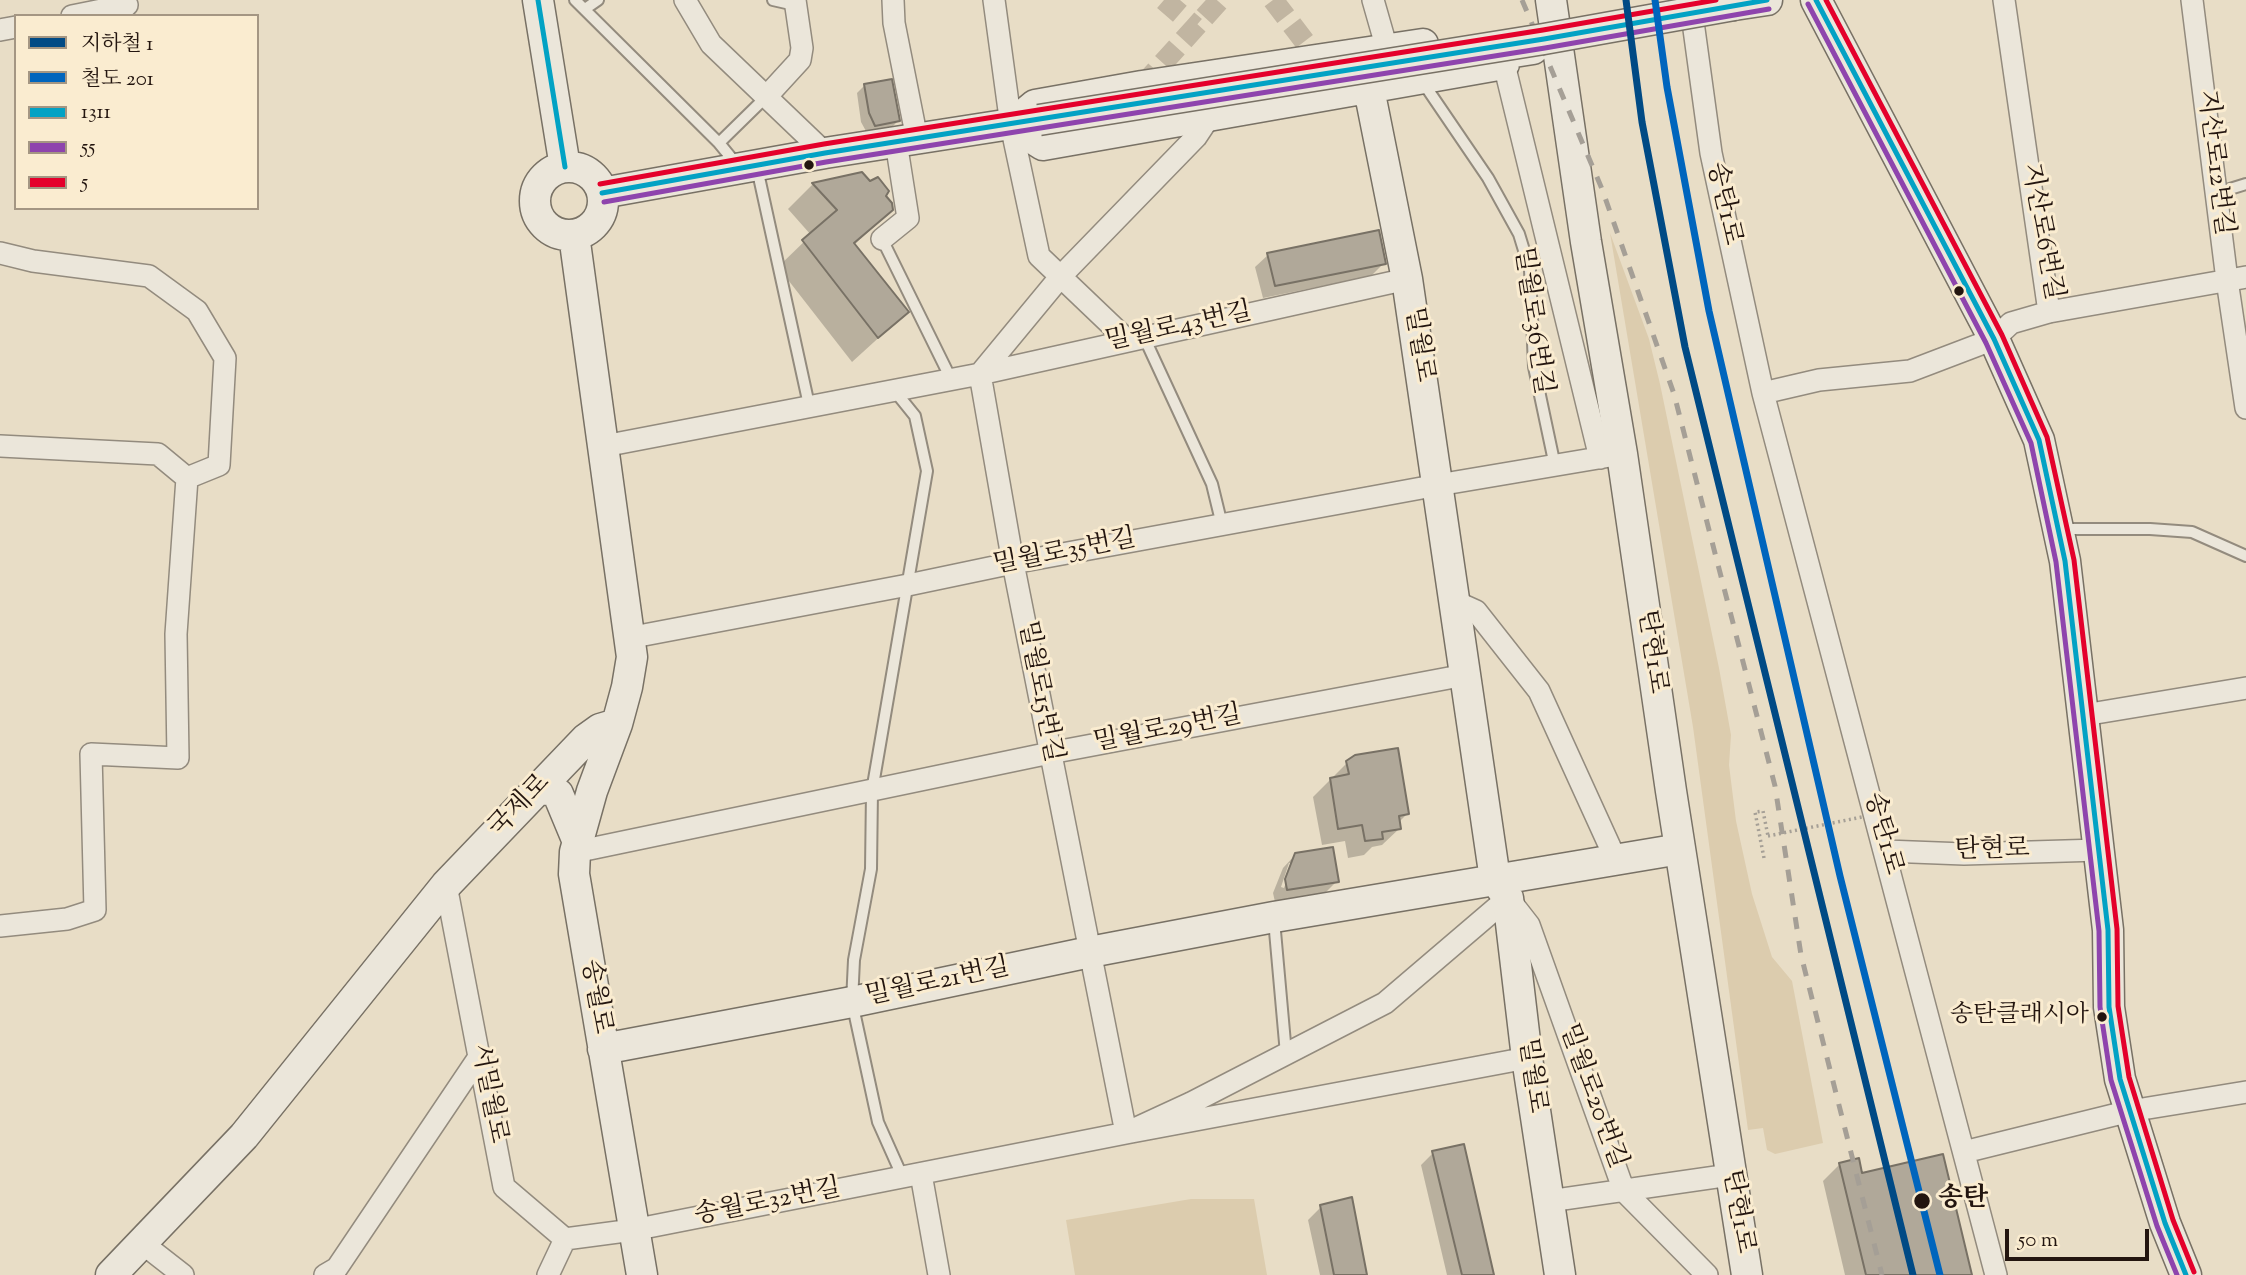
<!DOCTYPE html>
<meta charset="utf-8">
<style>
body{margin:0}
#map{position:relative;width:2246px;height:1275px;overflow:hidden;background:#e8ddc6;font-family:"Sorts Mill Goudy","Noto Serif KR",serif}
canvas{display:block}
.legend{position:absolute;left:14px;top:14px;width:245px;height:196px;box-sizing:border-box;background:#faecd0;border:2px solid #a49683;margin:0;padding:9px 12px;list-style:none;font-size:21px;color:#23150f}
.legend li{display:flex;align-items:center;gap:14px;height:35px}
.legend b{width:35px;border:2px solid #a49683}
.scale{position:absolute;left:2005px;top:1229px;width:144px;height:32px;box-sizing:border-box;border:4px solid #23150f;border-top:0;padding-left:9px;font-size:21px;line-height:24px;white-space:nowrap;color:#23150f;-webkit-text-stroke:5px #faecd0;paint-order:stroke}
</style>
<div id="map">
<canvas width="2246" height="1275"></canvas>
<ul class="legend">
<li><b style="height:9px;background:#004a85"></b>지하철 1</li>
<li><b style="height:9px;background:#0065bd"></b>철도 201</li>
<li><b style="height:9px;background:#02a2c4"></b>1311</li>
<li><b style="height:9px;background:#8e44ad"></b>55</li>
<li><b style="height:9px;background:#e4002b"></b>5</li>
</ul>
<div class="scale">50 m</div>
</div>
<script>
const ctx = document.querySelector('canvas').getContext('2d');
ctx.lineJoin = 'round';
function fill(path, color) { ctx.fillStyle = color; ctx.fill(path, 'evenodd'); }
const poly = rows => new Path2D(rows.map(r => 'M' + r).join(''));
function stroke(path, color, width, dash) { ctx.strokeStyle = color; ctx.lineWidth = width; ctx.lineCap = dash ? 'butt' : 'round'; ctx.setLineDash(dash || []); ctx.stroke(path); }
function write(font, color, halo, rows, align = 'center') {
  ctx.font = font + ' "Sorts Mill Goudy","Noto Serif KR",serif'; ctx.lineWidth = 6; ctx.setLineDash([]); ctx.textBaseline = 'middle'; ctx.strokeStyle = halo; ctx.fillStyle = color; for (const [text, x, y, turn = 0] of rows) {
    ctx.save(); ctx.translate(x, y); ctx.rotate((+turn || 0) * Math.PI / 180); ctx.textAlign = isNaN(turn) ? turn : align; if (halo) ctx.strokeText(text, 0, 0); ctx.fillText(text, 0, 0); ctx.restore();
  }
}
const green = poly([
 [1610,233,1649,339,1660,384,1719,668,1731,735,1729,765,1736,821,1752,894,1772,957,1792,981,1823,1143,1775,1154,1767,1150,1763,1128,1748,1130,1693,727],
 [1191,1199,1254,1199,1267,1275,1075,1275,1066,1220]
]);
const shadow = poly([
 [865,85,898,121,890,129,867,133,861,122,857,93],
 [862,174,884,196,892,210,854,245,907,312,852,362,778,267,811,235,788,209,812,185],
 [1268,255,1384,263,1371,276,1263,298,1255,267],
 [1348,762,1407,814,1399,822,1400,828,1382,845,1372,847,1364,855,1348,858,1345,841,1322,845,1313,797],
 [1296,854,1337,881,1324,894,1275,902,1273,893,1283,868],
 [1289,863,1293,863,1284,888,1281,887],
 [1433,1153,1492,1275,1447,1275,1421,1165],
 [1840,1164,1861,1175,1971,1275,1845,1275,1823,1181],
 [1321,1207,1365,1275,1320,1275,1308,1220]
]);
const building = poly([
 [892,79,900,121,875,126,869,113,864,84,892,79],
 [862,172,870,181,878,177,889,191,886,196,892,203,893,210,854,243,909,312,878,338,802,240,837,210,812,183,862,172],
 [1379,230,1386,264,1275,286,1267,253,1379,230],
 [1398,748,1409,814,1399,816,1401,829,1382,832,1383,839,1365,841,1362,825,1338,829,1330,778,1349,774,1346,761,1355,755,1398,748],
 [1333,847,1339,882,1287,890,1285,879,1295,853,1333,847],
 [1464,1144,1494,1275,1462,1275,1432,1151,1464,1144],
 [1943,1154,1972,1275,1866,1275,1839,1163,1859,1158,1862,1173,1943,1154],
 [1352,1197,1367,1275,1334,1275,1320,1205,1352,1197]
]);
const streetTunnel = poly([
 [1164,0,1195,27],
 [1273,0,1318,59],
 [1142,86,1220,0]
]);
const path = poly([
 [1764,858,1755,812,1763,811,1768,836]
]);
const lane = poly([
 [575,0,719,143,737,165],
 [773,0,795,5],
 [585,9,598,0],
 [1422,81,1488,178,1519,234,1530,270,1534,367,1555,466],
 [719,143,767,96],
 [757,168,809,405],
 [2217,193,2246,184],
 [882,239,951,379],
 [1144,337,1212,484,1222,525],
 [894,390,915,416,927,471,872,791,871,869,854,960,852,1002,878,1122,903,1178],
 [2061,529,2150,529,2192,532,2246,556],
 [1274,920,1286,1054]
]);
const street = poly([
 [685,0,711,44,825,153],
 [893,0,894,23,917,139],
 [994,0,1011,125,1039,256,1127,340],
 [1373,0,1387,49],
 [1690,0,1711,153,1763,393,1996,1275],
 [2004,0,2049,312],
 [2192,0,2227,280,2246,408],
 [72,16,127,5],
 [0,30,16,27],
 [1504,64,1600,458],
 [767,96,800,60,802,48,795,0],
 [1210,116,1196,137,1061,276,980,374,1013,563,1126,1133,1527,1058],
 [882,239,908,218,896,142],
 [0,253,33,261,149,276,197,311,225,358,219,465,187,478,176,634,178,758,91,754,95,910,67,919,0,926],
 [1763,393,1819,380,1910,371,1994,339,2011,323,2049,312,2246,277],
 [0,446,158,454,187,478],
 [604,446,980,374,1407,279],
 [1456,602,1476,611,1539,691,1616,860],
 [628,638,908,585,1013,563,1438,485,1622,454],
 [2084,715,2246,688],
 [1886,851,1964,854,2099,850],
 [575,852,1050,753,1465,675],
 [446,885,504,1187,565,1239],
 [1964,1152,2130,1111,2246,1092],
 [921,1174,939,1275],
 [1549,1201,1730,1175],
 [565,1239,633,1230,1126,1133,1191,1103,1385,1003,1508,898,1529,925,1624,1191,1707,1275],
 [142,1243,183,1275],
 [325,1275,337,1268,479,1057],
 [548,1275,565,1239]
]);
const secondary = poly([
 [538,0,565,167],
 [1551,0,1586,242,1622,454,1671,791,1747,1275],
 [1816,0,1994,339,2039,440,2065,561,2108,930,2109,1007,2120,1079,2165,1223,2186,1275],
 [1734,5,1767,0],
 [1423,44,1142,86,1035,105,1011,125,1043,145,1504,64,1501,54,1533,49],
 [1369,89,1407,279,1495,879,1508,898,1527,1058,1560,1275],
 '535 201a34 34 0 1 1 68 0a34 34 0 1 1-68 0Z',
 [602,193,825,153,1030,121],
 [617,724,592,791,575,852,574,874,642,1275],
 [539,789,549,790,558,794,578,842],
 [603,1049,852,1002,1090,952,1274,917,1680,849],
 [111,1275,244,1136,446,885,586,739,600,729,617,724,627,687,632,657,574,235]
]);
const rail = poly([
 [1522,0,1602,189,1674,394,1775,786,1801,955,1882,1275]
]);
const pathBridge = poly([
 [1768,836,1862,817]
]);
const secondaryBridge = poly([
 [1039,120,1544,39,1734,5]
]);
const bus1 = poly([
 [538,0,565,167],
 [1816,0,1994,339,2039,440,2065,561,2108,930,2109,1007,2120,1079,2165,1223,2186,1275],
 [602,193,825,153,1544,39,1767,0]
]);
const bus2 = poly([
 [1808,4,1986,343,2031,443,2056,562,2099,931,2100,1007,2111,1080,2157,1226,2177,1275],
 [604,202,826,162,1545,48,1769,9]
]);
const bus3 = poly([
 [1826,0,2002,335,2047,437,2074,560,2117,929,2118,1006,2129,1077,2173,1220,2194,1272],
 [600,184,824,144,1543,30,1716,0]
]);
const rail1 = poly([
 [1655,0,1667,87,1709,311,1840,876,1940,1275]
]);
const metro1 = poly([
 [1626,0,1642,122,1685,347,1913,1275]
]);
const markers = [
 [809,165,6,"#23150f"],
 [1959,291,6,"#23150f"],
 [2102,1017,6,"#23150f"],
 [1922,1201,9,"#23150f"]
];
const busNames = [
 ["송탄클래시아",2089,1017]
];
const streetNames = [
 ["지산로12번길",2213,163,83],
 ["송탄1로",1722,204,78],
 ["지산로6번길",2040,232,80],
 ["밀월로36번길",1531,321,82],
 ["밀월로43번길",1179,329,-12],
 ["밀월로",1417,345,81],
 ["밀월로35번길",1065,554,-11],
 ["탄현1로",1650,652,82],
 ["밀월로15번길",1038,692,79],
 ["밀월로29번길",1168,731,-11],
 ["국제로",521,807,-46],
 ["송탄1로",1881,834,75],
 ["탄현로",1992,852,-1],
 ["밀월로21번길",938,984,-12],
 ["송월로",594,997,80],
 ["밀월로",1530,1076,82],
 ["서밀월로",487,1094,79],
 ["밀월로20번길",1591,1097,70],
 ["송월로32번길",768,1204,-11],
 ["탄현1로",1736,1212,80]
];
const stopNames = [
 ["송탄",1938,1201]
];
fill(green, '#dcccae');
fill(shadow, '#0003');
fill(building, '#b0a899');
stroke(building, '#787165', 2);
stroke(streetTunnel, '#c1b5a1', 21, [21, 10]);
stroke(lane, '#938b7e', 14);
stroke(street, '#938b7e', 24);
stroke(secondary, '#787165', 33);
stroke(path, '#a59f96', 3.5, [2, 3.5]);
stroke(lane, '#ebe6da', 10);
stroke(street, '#ebe6da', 21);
stroke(secondary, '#ebe6da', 30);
stroke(rail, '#a59f96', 5, [12, 12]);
stroke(secondaryBridge, '#787165', 33, []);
stroke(pathBridge, '#a59f96', 3.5, [2, 3.5]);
stroke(secondaryBridge, '#ebe6da', 30);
stroke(bus1, '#02a2c4', 5);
stroke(bus2, '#8e44ad', 5);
stroke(bus3, '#e4002b', 5);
stroke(rail1, '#0065bd', 7);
stroke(metro1, '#004a85', 7);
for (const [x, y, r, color] of markers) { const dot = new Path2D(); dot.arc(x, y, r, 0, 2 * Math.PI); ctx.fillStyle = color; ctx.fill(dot); stroke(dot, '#faecd0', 2.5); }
write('24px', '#23150f', '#faecd0', busNames, 'right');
write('26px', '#23150f', '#faecd0', streetNames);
write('bold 26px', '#23150f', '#faecd0', stopNames, 'left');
</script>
